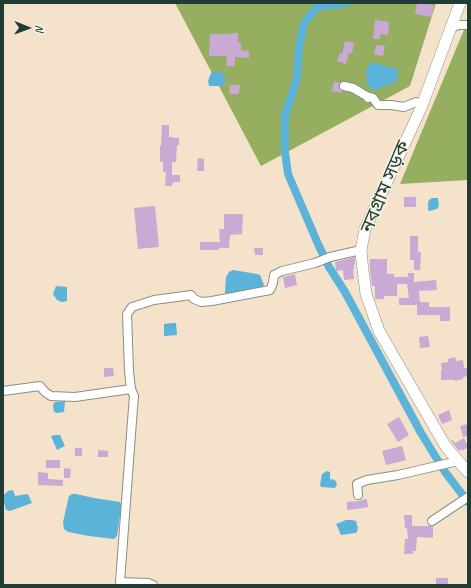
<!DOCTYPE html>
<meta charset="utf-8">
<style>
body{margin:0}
#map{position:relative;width:471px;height:588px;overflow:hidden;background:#f5e2cb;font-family:Caveat,sans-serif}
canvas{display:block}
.frame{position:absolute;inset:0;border:4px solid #1f3d34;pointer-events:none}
.north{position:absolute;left:8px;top:8px;width:40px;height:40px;-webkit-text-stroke:3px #f7f3e8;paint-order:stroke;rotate:91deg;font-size:11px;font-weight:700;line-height:16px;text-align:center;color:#1f3d34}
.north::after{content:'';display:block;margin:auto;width:14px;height:18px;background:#1f3d34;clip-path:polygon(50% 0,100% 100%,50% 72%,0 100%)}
</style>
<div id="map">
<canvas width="471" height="588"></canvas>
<div class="frame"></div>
<div class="north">N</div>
</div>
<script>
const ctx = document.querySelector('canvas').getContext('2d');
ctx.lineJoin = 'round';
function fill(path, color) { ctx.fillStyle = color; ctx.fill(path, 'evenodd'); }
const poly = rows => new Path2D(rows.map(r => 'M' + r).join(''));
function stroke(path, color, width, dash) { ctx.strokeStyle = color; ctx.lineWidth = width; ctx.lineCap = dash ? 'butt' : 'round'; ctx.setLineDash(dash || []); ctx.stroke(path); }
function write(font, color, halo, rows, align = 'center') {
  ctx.font = font + ' Caveat,"Noto Sans Bengali",sans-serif'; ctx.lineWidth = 3; ctx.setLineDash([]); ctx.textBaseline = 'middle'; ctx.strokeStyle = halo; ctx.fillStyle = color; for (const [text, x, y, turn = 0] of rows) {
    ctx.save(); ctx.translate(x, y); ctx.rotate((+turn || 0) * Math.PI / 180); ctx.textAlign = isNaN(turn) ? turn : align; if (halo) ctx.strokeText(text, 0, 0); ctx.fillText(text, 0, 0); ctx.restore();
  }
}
const forest = poly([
 [175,3,436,3,410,86,261,166],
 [468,20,468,180,400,184]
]);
const water = poly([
 [370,62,398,69,397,81,373,91,372,87,367,87,367,77,365,73],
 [216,71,221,72,225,76,225,84,221,86,209,86,208,81,211,73],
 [432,198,438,198,439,206,437,209,429,211,428,210,428,203,429,200],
 [233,270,257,274,260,275,264,285,260,290,227,295,225,293,226,277,229,272],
 [56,286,67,287,67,301,62,302,57,300,53,294],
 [172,323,176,323,177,335,164,336,164,324],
 [65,401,64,412,57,413,54,412,53,405,55,402],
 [55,435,60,435,65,446,57,450,51,436],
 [327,471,330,472,330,479,335,480,336,482,337,485,335,488,321,487,320,485,322,474],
 [13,490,15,496,28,494,32,503,10,511,6,510,4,502,4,495,8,491],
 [72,494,76,494,94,498,120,502,121,505,121,508,117,536,114,539,89,536,68,532,64,529,63,522,69,496],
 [346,520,352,520,356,521,358,528,357,532,355,533,341,535,336,524]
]);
const canal = poly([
 [346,3,317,7,304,23,299,48,297,78,285,116,285,152,288,174,318,244,329,267,345,292,421,433,445,472,468,502]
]);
const building = poly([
 [417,3,434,5,431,17,415,14],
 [375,20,389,22,388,35,380,34,380,39,373,39],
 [231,33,238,33,238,42,241,43,241,50,249,51,249,58,235,57,235,66,226,66,227,56,209,56,210,34,231,34],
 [345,41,354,43,352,53,349,53,346,64,337,61,340,53,342,54],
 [376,45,385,46,383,56,374,54],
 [334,81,340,83,339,87,342,91,342,93,332,91],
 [230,85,240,85,239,94,229,94],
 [162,125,169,125,169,137,179,138,179,145,177,145,176,162,172,162,172,175,180,175,180,182,173,182,172,186,165,186,166,172,163,172,163,162,160,162,160,146,161,146],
 [198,158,204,159,204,171,197,171],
 [404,197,416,197,416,207,404,207],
 [155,206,159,247,138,249,134,208],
 [224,214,243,214,242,234,230,235,229,248,219,248,219,250,200,250,200,242,220,242,219,229,224,229],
 [410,236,418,236,418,252,421,252,420,270,414,270,414,260,410,260],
 [254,248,263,248,263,255,255,255],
 [355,257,355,264,354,264,354,269,353,269,354,279,344,280,343,270,336,271,335,262],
 [370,259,387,259,387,274,394,274,394,277,408,277,408,273,414,273,414,282,436,280,437,290,419,291,420,302,429,302,429,307,450,307,450,321,440,321,440,315,417,315,417,305,399,305,399,298,409,298,407,284,397,284,397,296,384,296,384,299,375,299,375,286,372,286,370,270],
 [295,274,297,285,285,288,283,277],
 [428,336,430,347,420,348,419,337],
 [455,357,456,361,463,360,464,368,468,368,468,376,463,377,463,379,455,381,454,380,441,380,441,370,442,370,441,363,448,362,448,359],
 [104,368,113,368,114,376,104,377],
 [449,410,452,420,442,424,438,415],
 [399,417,409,435,398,442,387,424],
 [468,424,468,436,463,437,460,426],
 [464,438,468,447,462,451,461,449,459,451,451,441,453,440,455,443],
 [402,446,406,460,386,465,382,451],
 [75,448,82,448,82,456,75,456],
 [98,450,108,451,108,457,98,457],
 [46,460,60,460,60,468,46,468],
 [64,468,71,469,70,478,64,478],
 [38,472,48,473,48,479,63,480,63,486,38,485],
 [367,499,368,507,357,509,347,510,347,502,359,501,361,500],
 [404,515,412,515,412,526,433,526,433,538,417,537,416,551,413,551,413,554,404,554,405,539,408,539,407,528,405,528],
 [436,578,448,578,448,584,436,584]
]);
const minor = poly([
 [450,29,458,25,468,25],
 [344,86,353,88,363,94,367,96,368,98,370,97,373,98,378,105,391,105,404,107,416,102,423,104],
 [131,389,134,396,132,421,120,582,148,583,153,585],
 [3,391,40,386,45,392,51,396,75,397,131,389,129,371,127,314,132,307,154,300,184,296,191,295,194,299,201,302,212,301,270,290,273,283,274,275,282,271,315,263,330,257,361,250],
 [358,495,357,484,367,480,398,475,458,461],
 [432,521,468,497]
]);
const major = poly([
 [460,3,421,108,365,229,361,250,362,262,366,294,379,331,446,447,468,472]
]);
const streetNames = [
 ["নবগ্রাম সড়ক",386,187,-67]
];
fill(forest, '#96ae60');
fill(water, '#5cb3d9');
stroke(canal, '#5cb3d9', 8);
fill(building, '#c8aad4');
stroke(minor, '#8a9080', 10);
stroke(major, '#8a9080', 12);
stroke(minor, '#fff', 8);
stroke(major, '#fff', 11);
write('19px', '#1f3d34', '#f7f3e8', streetNames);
</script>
